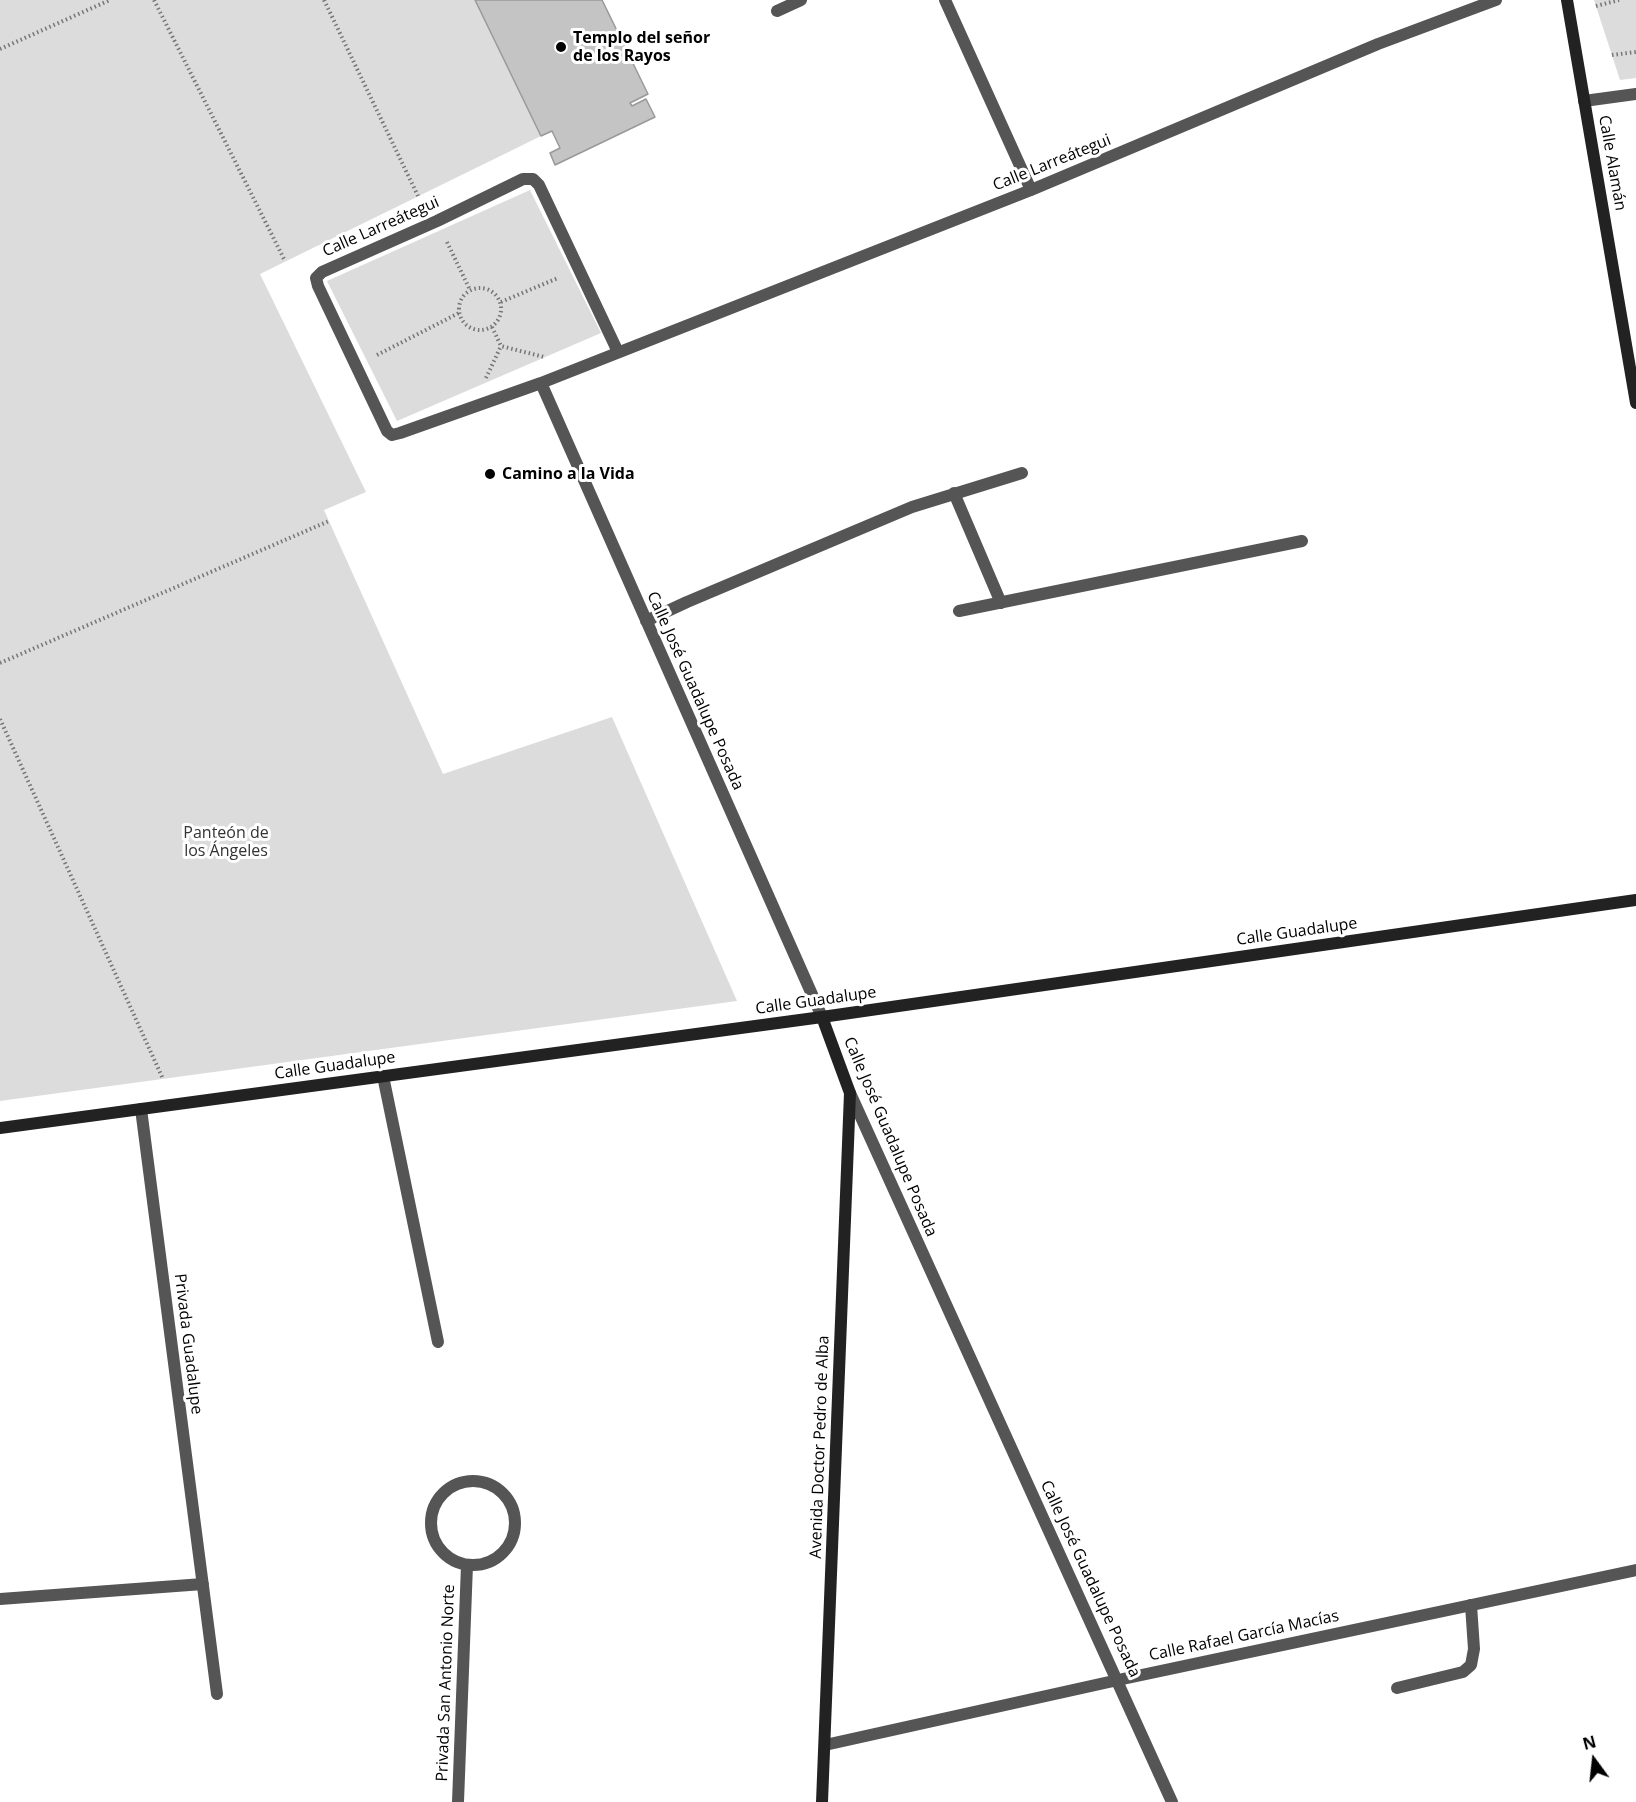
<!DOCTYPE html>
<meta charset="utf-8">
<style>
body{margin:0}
#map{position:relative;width:1636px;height:1802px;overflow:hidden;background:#fff;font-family:"Open Sans",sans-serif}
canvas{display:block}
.north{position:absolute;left:1564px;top:1730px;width:60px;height:60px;-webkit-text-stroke:4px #fff;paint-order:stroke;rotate:345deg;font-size:16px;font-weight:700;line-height:24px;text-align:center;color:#000}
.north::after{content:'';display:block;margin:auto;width:21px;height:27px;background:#000;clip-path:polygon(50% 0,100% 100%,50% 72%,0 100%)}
</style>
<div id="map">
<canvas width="1636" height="1802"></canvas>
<div class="north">N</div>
</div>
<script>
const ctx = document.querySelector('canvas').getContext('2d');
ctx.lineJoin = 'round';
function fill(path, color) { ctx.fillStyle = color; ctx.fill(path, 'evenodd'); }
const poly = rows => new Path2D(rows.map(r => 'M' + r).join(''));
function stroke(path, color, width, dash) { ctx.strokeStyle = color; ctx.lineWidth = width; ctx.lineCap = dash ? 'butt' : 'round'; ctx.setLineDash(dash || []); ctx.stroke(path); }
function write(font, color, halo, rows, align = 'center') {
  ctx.font = font + ' "Open Sans",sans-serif'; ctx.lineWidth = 6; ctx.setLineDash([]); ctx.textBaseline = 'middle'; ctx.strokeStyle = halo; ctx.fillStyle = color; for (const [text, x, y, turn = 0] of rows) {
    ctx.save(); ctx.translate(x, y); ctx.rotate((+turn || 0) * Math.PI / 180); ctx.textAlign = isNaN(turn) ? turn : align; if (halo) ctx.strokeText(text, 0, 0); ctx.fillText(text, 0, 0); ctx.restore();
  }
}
const green = poly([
 [0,0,475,0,541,136,260,274,366,492,324,510,443,774,612,717,737,1001,0,1101],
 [1594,0,1636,0,1636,78,1620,80],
 [530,190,601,333,397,421,327,281]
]);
const building = poly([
 [475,0,602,0,648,94,630,103,632,106,646,99,655,117,555,165,550,153,560,148,552,131,541,136,475,0]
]);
const path = poly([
 [154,0,285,261],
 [324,0,418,196],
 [1596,6,1619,0],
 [0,49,110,0],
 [1612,55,1636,52],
 [447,242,470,290],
 '459 309a21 21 0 1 1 42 0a21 21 0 1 1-42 0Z',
 [501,302,558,278],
 [492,327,501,346,544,357],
 [377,355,459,313],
 [486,378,501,346],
 [0,663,329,521],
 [0,719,163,1079]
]);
const lane = poly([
 [383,1076,438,1342],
 [1397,1688,1463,1672,1471,1665,1474,1649,1471,1605]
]);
const street = poly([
 [945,0,1031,190],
 [777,11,801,0],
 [1584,101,1636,94],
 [618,352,539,185,533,179,523,179,437,221,322,272,316,278,318,286,387,431,392,435,400,433,541,383,1031,190,1378,44,1496,0],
 [541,383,822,1017],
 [954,493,1001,603],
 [959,611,1302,541],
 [646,621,687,602,912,507,1022,473],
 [850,1093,1172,1802],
 [141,1109,217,1694],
 '431 1523a42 42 0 1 1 84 0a42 42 0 1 1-84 0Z',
 [0,1599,203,1584],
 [825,1745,1118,1680,1636,1570],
 [458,1802,467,1565]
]);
const secondary = poly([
 [1567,0,1636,403],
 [0,1128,822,1017,1636,900],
 [822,1802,850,1093,822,1017]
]);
const markers = [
 [561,47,6,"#000"],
 [490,474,6,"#000"]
];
const poiNames = [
 ["Templo del señor",573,38],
 ["de los Rayos",573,56],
 ["Camino a la Vida",502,474]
];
const streetNames = [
 ["Calle Larreátegui",1052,163,-22],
 ["Calle Alamán",1612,163,80],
 ["Calle Larreátegui",381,227,-24],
 ["Calle José Guadalupe Posada",695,691,66],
 ["Calle Guadalupe",1297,932,-8],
 ["Calle Guadalupe",816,1001,-8],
 ["Calle Guadalupe",335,1066,-8],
 ["Calle José Guadalupe Posada",890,1137,67],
 ["Privada Guadalupe",188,1344,83],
 ["Avenida Doctor Pedro de Alba",820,1447,-88],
 ["Calle José Guadalupe Posada",1090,1579,65],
 ["Calle Rafael García Macías",1244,1636,-12],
 ["Privada San Antonio Norte",446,1683,-88]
];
const parkNames = [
 ["Panteón de",226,833],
 ["los Ángeles",226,851]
];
fill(green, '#dcdcdc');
fill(building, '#c4c4c4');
stroke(building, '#999', 1.5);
stroke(path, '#777', 4, [1.5, 3]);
stroke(lane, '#555', 12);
stroke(street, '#555', 12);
stroke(secondary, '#222', 12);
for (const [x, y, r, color] of markers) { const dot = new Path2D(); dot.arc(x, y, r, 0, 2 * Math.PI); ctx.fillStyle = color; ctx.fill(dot); stroke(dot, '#fff', 2); }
write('bold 16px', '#000', '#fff', poiNames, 'left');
write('16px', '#000', '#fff', streetNames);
write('16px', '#333', '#fff', parkNames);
</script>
